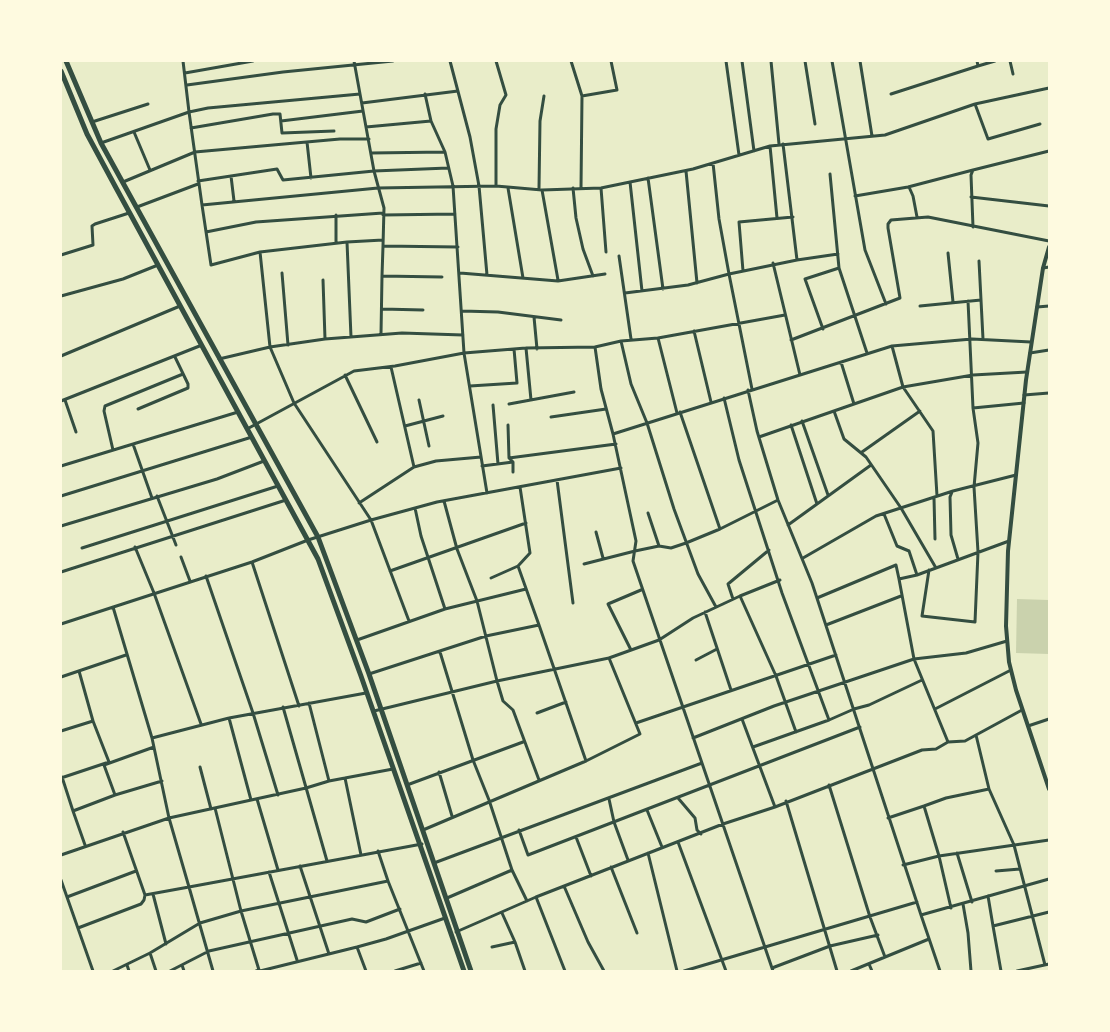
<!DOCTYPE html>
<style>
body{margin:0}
#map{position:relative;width:1110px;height:1032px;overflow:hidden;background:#e9edc9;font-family:"Fira Sans Condensed",sans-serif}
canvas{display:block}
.frame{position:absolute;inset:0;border:62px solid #fefae0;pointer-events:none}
</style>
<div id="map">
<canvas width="1110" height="1032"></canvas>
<div class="frame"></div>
</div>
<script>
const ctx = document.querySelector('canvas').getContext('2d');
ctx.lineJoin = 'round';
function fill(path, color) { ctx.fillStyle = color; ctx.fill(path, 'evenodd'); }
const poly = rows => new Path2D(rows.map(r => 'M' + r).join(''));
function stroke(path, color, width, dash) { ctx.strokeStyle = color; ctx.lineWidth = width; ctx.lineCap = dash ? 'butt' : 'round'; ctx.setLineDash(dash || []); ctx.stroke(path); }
const green = poly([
 [1017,599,1049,600,1049,654,1016,653]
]);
const minor = poly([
 [183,61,189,112,208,108,360,94],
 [354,61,374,171,384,208,383,246],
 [450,61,470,137,479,186,487,275],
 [496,61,506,95,500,105,496,129,496,186],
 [571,61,582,96,581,188],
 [726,61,739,155],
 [742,61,754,151],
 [771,61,779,144],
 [805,61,815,124],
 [832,61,865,250,886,304],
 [860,61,872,136],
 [977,61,978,66,995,61],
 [1010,61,1013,74],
 [185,73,253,61],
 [187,85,283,72,393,61],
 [425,94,431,121,445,152,453,186,464,353,526,348,595,347,601,389,613,434,636,541,633,561,773,971],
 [891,94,978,66],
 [582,96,617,90,611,61],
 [362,103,458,91],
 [975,104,988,139,1040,124],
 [281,121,363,111],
 [92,122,148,104],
 [366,127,431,121],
 [191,128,273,114,280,114,282,133,334,131],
 [134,132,150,170],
 [307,142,311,178],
 [101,143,189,112,202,205],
 [770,146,777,218],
 [371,153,445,152],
 [713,163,719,219,729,274,797,260,783,144],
 [686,171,697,283],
 [830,174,839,268],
 [231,176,234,201],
 [648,178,663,289],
 [198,181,277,169,283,180,374,171,448,168],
 [123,182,195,152,340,139,369,139],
 [630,182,642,291],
 [909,187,913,196,917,217],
 [508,188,523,278],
 [539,188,540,121,544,96],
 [573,188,576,218,583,249,593,276],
 [601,188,606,252],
 [542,190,558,280],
 [855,196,908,187,973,170],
 [971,197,1049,206],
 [137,207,198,184],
 [336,215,336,242],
 [383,215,455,214],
 [973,227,971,175,973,170,1049,151],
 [206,232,256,222,383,213],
 [347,242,383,240],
 [260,252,211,265,202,205,378,188,496,186,542,190,601,188,693,169,770,146,885,135,975,104,1049,88],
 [948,253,953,302],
 [61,255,93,245,92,226,95,224,129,213],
 [619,256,631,339],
 [797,260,838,254],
 [979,261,983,339],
 [773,263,800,375],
 [1043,268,1049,267],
 [743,271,739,222,793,217],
 [282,273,288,345],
 [460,273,558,281,605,274],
 [442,277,382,276,383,246,458,247],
 [323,280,325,339],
 [625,293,688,285,729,274,752,389],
 [61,296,123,279,158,265],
 [920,306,981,300],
 [1037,307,1049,306],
 [382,309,423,310],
 [462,311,498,312,561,320],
 [534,317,537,349],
 [823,329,805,279,839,268,867,353],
 [694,331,711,402],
 [381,334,382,276],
 [351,337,347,242,260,252,270,347,294,403,371,520,409,621],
 [658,338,677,413],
 [791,340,900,298,888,228,888,224,891,220,928,217,1049,241],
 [621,341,658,338,785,315],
 [892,346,903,387,933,431,937,496],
 [595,347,621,341,631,384,647,423,674,509,698,574,716,607],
 [526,348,531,400],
 [1030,353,1049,350],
 [61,356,180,306],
 [219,359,270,347,325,339,402,333,463,335],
 [841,362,854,404],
 [391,367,414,467,436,461,481,457],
 [345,375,377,442],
 [470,386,517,383,514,349],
 [748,390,757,431,778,500,812,583,921,915],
 [1024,395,1049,393],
 [724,398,739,460,782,593,829,720,854,709,869,705,922,680],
 [65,400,76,432],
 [419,400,429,446],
 [61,401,202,345],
 [509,404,574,392],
 [493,405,498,464],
 [973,408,1024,403],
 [138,409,188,388,188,384,175,357],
 [834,411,844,439,866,457,901,508,936,568],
 [680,412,720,529],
 [551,417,606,409],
 [802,421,828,495],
 [508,425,509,458],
 [791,425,817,504],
 [405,426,443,416],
 [247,429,354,371,395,366,464,353,487,493],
 [613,434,892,346,972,339,1031,342],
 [759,437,903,387,973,375,1027,372],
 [133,444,152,498],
 [113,450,104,411,105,406,183,374],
 [862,452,920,411],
 [61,466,238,412],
 [482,466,513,462,509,458,616,444],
 [513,472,513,462],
 [557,480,573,603],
 [952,492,950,497,951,535,958,559],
 [61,496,252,437],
 [157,496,176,545],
 [934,498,935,539],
 [359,503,414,467],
 [415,508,421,536,445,609],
 [648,513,659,546],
 [884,514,897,546,909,551,917,575],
 [788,525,871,465],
 [61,526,217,479,264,461],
 [596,532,603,558],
 [135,547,154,593,201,724],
 [82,548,278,486],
 [181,557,190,581],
 [803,558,876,516,953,491,1016,475],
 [252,562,299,706],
 [584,564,635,551,659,546,671,548,686,543,720,529,778,500],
 [518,566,530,553,520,487],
 [929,570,922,616,975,622,978,552,974,487,978,443,973,408,968,301],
 [390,571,526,523],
 [61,572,286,500],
 [206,576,253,713,278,795],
 [491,578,518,566,539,625],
 [899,579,914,659,948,742],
 [780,580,740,596,776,676,796,732],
 [817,598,896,565,899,579,917,575,1009,541],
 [733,599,728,584,769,550],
 [113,607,152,738,169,818,189,887,145,895],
 [705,612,731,690],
 [61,624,252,562,308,540,371,520,437,502,621,468],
 [826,625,901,596],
 [357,640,445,609,526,589],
 [631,650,608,604,641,590],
 [440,652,473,760,489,800,512,870,447,898],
 [696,660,717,649],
 [369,674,486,636,539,625,586,761,640,734,609,658,659,640,693,618,740,596],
 [61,677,126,655],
 [309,703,329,781],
 [283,707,327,861],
 [935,709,1011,670],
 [374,711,497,681,477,601,457,549,444,501],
 [537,713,566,702],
 [229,718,251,800],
 [742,719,775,807],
 [636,723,836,655],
 [1028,726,1049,719],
 [61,731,93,721,79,671],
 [976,735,989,789],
 [152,738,229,718,366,693],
 [693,738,774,706,914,659,966,653,1007,641],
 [753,747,829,720],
 [200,767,211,809],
 [439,772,452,816],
 [62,777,73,811,115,795,104,765,154,747],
 [61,778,109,762,93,721],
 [345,778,361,855],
 [539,780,513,710,503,701,497,681,609,658],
 [407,785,523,742],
 [829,785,870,917,885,957],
 [115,795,162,781],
 [678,798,695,818,697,830,701,834],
 [257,799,278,870],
 [609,799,614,822,628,860],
 [786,801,837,971],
 [924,806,946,798,989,789,1014,845,1045,965],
 [647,810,662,847],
 [73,811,85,845],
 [888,818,924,806,939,856,951,908],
 [423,830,586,761],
 [519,830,528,855,860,727],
 [576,837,591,876],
 [678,842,726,971],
 [378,851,388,881],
 [648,853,677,971],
 [957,853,972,902],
 [61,855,169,818,306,788,329,781,393,769],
 [434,863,702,763],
 [903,865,939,856,1049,840],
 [300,866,329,954],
 [611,867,637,933],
 [512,870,527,901],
 [996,871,1020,869],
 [269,872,297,960],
 [61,880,93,971],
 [564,886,588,942,604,971],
 [153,894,166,944],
 [988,896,993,926],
 [67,897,136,871],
 [536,897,565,971],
 [963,904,968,933,971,971],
 [502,913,515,942],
 [78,928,141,904,144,900,145,895,123,832],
 [456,932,536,897,723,824,775,807,922,750,936,749,948,742,965,741,1022,710],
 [357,947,386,939,445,918],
 [492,947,515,942,525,971],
 [869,964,872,971],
 [127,965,129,971],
 [182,965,184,971],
 [772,968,830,946,878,935],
 [113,971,150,953],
 [156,971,150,953,200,923,241,911,215,808],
 [170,971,209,951,352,919,366,922,400,909],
 [213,971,189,887,422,844],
 [256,971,259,970,241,911,388,881,424,971],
 [260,971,357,947,366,971],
 [395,971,421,963],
 [684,971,917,902],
 [851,971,929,939],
 [940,971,921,915,1049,879],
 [1001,971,993,926,1049,912],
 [1017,971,1049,964]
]);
const tertiary = poly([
 [1049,247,1043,268,1026,380,1008,551,1006,626,1009,662,1016,690,1049,789]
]);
const primary = poly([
 [66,61,101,143,318,537,369,674,471,971],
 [61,71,87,134,115,186,318,559,361,676,464,971]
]);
fill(green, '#cad2ad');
stroke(minor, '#344e41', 3);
stroke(tertiary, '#344e41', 4);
stroke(primary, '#344e41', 5);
</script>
